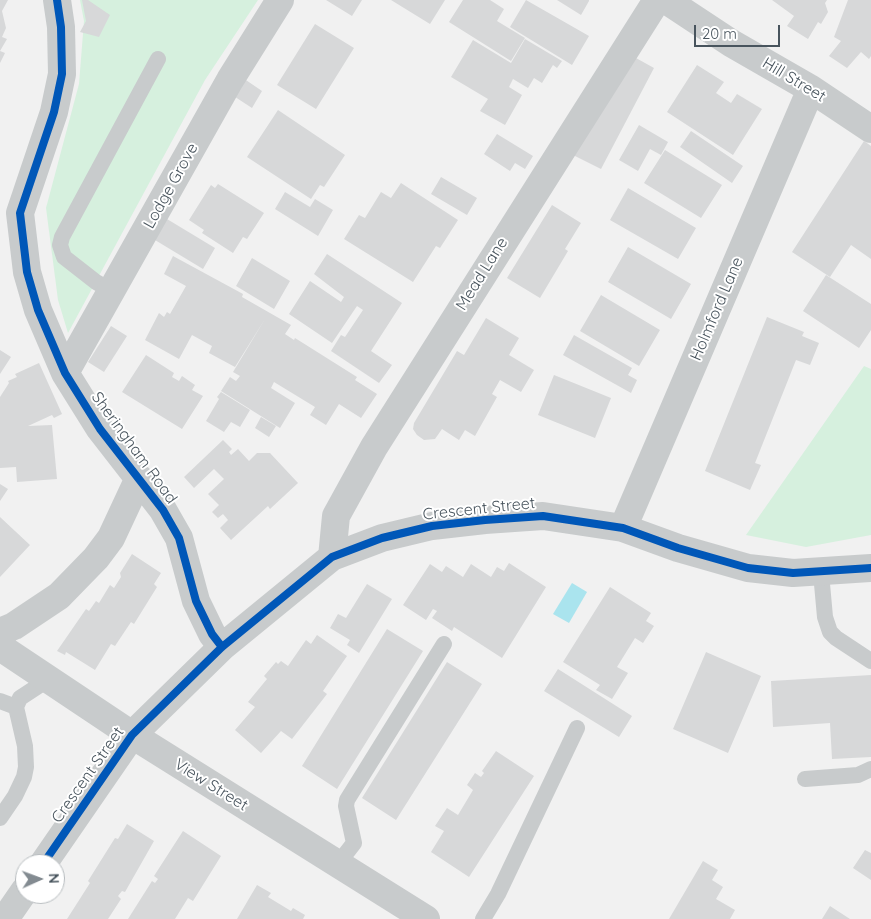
<!DOCTYPE html>
<style>
body{margin:0}
#map{position:relative;width:871px;height:919px;overflow:hidden;background:#f1f1f1;font-family:Quicksand,sans-serif}
canvas{display:block}
.north{position:absolute;left:15px;top:854px;width:50px;height:50px;box-sizing:border-box;background:#fff;border:1px solid #b6bbbe;border-radius:50%;rotate:88deg;font-size:14px;font-weight:700;line-height:20px;text-align:center;color:#48545d}
.north::after{content:'';display:block;margin:auto;width:18px;height:22px;background:#838b91;clip-path:polygon(50% 0,100% 100%,50% 72%,0 100%)}
.scale{position:absolute;left:694px;top:25px;width:86px;height:22px;box-sizing:border-box;border:2px solid #48545d;border-top:0;padding-left:6px;font-size:15px;line-height:18px;white-space:nowrap;color:#48545d;-webkit-text-stroke:4px #fff;paint-order:stroke}
</style>
<div id="map">
<canvas width="871" height="919"></canvas>
<div class="north">N</div>
<div class="scale">20 m</div>
</div>
<script>
const ctx = document.querySelector('canvas').getContext('2d');
ctx.lineJoin = 'round';
function fill(path, color) { ctx.fillStyle = color; ctx.fill(path, 'evenodd'); }
const poly = rows => new Path2D(rows.map(r => 'M' + r).join(''));
function stroke(path, color, width, dash) { ctx.strokeStyle = color; ctx.lineWidth = width; ctx.lineCap = dash ? 'butt' : 'round'; ctx.setLineDash(dash || []); ctx.stroke(path); }
function write(font, color, halo, rows, align = 'center') {
  ctx.font = font + ' Quicksand,sans-serif'; ctx.lineWidth = 4; ctx.setLineDash([]); ctx.textBaseline = 'middle'; ctx.strokeStyle = halo; ctx.fillStyle = color; for (const [text, x, y, turn = 0] of rows) {
    ctx.save(); ctx.translate(x, y); ctx.rotate((+turn || 0) * Math.PI / 180); ctx.textAlign = isNaN(turn) ? turn : align; if (halo) ctx.strokeText(text, 0, 0); ctx.fillText(text, 0, 0); ctx.restore();
  }
}
const green = poly([
 [80,0,258,0,205,80,68,333,58,300,46,208,79,84,84,21],
 [864,366,871,369,871,535,806,547,746,535]
]);
const water = poly([
 [572,583,587,592,569,623,553,614]
]);
const building = poly([
 [0,0,8,0,2,11,6,28,2,37,7,39,0,51,5,53,0,63],
 [82,0,88,0,110,15,99,37,80,32,86,21],
 [326,0,362,0,352,16],
 [391,0,445,0,430,24],
 [463,0,490,0,504,9,497,21,525,38,511,61,449,22],
 [526,0,589,36,572,65,510,27],
 [557,0,589,0,589,1,581,15],
 [772,0,827,0,825,3,828,12,821,24,818,22,808,39,787,26,794,16],
 [848,0,871,0,871,56,869,59,861,52,847,68,829,56,841,41,834,37],
 [315,24,354,48,316,109,277,85],
 [525,39,562,61,557,68,553,65,542,83,534,78,528,88,513,79,509,87,522,95,505,125,480,111,488,99,451,77,473,40,511,63],
 [627,53,654,68,601,169,573,155],
 [697,65,724,82,716,93,731,103,737,94,762,109,733,155,667,112],
 [240,76,262,91,252,108,229,93],
 [278,110,345,155,324,187,320,185,311,199,247,157],
 [639,125,668,142,661,155,650,149,638,171,619,160],
 [691,131,743,166,732,183,680,147],
 [497,134,533,156,525,169,515,163,510,171,484,154],
 [864,141,871,146,871,259,851,245,830,277,792,252],
 [665,150,722,185,701,218,644,183],
 [441,177,477,198,467,215,431,194],
 [401,183,458,220,440,248,436,246,413,282,344,239,359,215,365,218,381,192,391,198],
 [218,184,264,213,247,239,243,237,233,253,202,233,204,230,189,220,211,185,215,188],
 [628,188,696,228,678,259,610,220],
 [285,192,310,207,315,199,333,210,318,236,275,209],
 [552,205,581,223,565,249,568,251,540,298,507,278],
 [162,216,215,248,203,269,150,237],
 [628,247,691,284,671,319,608,282],
 [327,254,402,303,371,351,392,365,379,383,331,351,341,335,345,337,363,310,357,306,332,343,289,314,310,281,341,302,344,297,314,274],
 [173,256,243,294,242,297,291,325,285,334,294,340,295,338,357,377,355,380,377,394,361,418,339,404,326,425,310,415,315,407,274,382,271,388,295,403,280,428,221,391,230,377,236,381,240,376,233,372,265,319,235,367,209,353,212,346,192,335,179,359,145,340,159,313,164,317,167,312,170,314,186,286,164,274],
 [252,258,290,281,274,309,236,286],
 [826,275,871,304,871,330,859,348,803,311],
 [601,295,660,330,639,366,580,331],
 [767,317,804,332,802,336,819,343,810,365,796,360,755,463,761,465,750,490,705,471],
 [486,318,519,338,509,355,534,370,521,392,500,380,492,394,497,397,475,436,465,430,459,440,442,429,435,439,424,440,417,435,413,429,414,423,457,351,464,355],
 [111,326,127,336,104,372,88,362],
 [574,335,632,368,628,375,637,380,631,393,563,355],
 [0,350,11,357,0,374],
 [146,355,174,373,172,377,179,381,182,376,195,385,192,390,203,396,182,429,122,392],
 [39,363,62,414,54,418,52,415,28,426,52,425,57,479,17,482,16,467,0,468,0,397,9,383,8,381,17,377,15,374],
 [554,375,611,398,595,438,538,415],
 [221,392,250,410,240,427,231,422,224,432,206,421,219,399,217,397],
 [261,417,276,426,269,437,255,428],
 [223,440,232,449,229,452,231,455,238,449,249,461,257,453,270,453,298,483,270,509,268,506,231,540,220,528,228,520,223,514,218,518,212,512,219,505,208,494,224,479,214,469,194,488,184,477],
 [0,484,8,489,0,501],
 [0,517,30,545,0,577],
 [132,554,161,573,154,584,157,587,134,624,131,622,115,646,111,644,95,670,66,652,65,655,57,651,86,609,89,611,96,601,99,603,110,585,114,588,121,577,120,573],
 [509,563,546,587,502,658,454,627,452,631,432,618,437,611,433,609,426,620,403,605,430,564,442,572,446,566,463,577,471,564,491,577,497,567,504,571],
 [367,584,392,599,359,653,347,645,350,640,330,628,338,614,346,618],
 [610,587,651,613,646,621,654,626,643,643,635,638,617,667,628,673,612,699,596,690,600,685,563,662],
 [387,629,423,651,337,789,302,766],
 [317,635,347,656,323,691,327,694,292,739,281,731,261,753,235,730,255,707,248,702,267,679,264,676,276,662,278,664,281,661,288,666,306,640,311,644],
 [706,652,761,676,728,753,673,729],
 [447,662,482,684,396,820,362,798],
 [558,669,632,716,619,737,544,691],
 [871,675,871,757,832,759,830,723,773,727,771,681],
 [496,751,534,776,469,877,431,852,444,831,435,826,447,808,458,815,473,790,467,785,475,773,481,777,484,773,482,771],
 [127,824,154,841,125,892,122,891,118,896,121,899,108,919,67,919,90,883,88,881,115,838,118,839],
 [183,831,221,856,193,901,188,898,175,919,128,919,152,881,155,883,158,879,154,876],
 [865,850,871,853,871,880,853,868],
 [703,861,718,870,712,880,723,887,716,899,735,910,730,919,669,919],
 [257,885,271,893,268,897,291,911,293,908,305,915,303,919,237,919],
 [830,906,850,919,822,919]
]);
const service = poly([
 [112,291,96,282,64,257,60,245,62,237,158,59],
 [821,573,825,617,830,632,836,638,871,661],
 [0,701,16,707],
 [805,779,858,775,871,769],
 [0,818,15,796,24,777,26,767,25,746,16,707,20,698,49,679],
 [337,865,354,843,346,806,347,800,444,644],
 [483,919,498,894,577,728]
]);
const minor = poly([
 [57,0,61,27,62,74,54,112,20,213,27,272,38,310,65,373,100,429,163,510,179,538,196,601,212,634,222,647],
 [666,0,731,43,811,89,871,129],
 [65,373,230,80,280,0],
 [623,528,811,89],
 [332,557,336,516,374,447,657,0],
 [0,632,14,626,59,596,96,558,111,538,139,478],
 [0,647,132,735,426,919],
 [43,864,132,735,222,647,332,557,382,538,432,526,485,520,543,516,623,528,678,548,748,568,793,573,871,568],
 [5,919,25,890]
]);
const cycleway = poly([
 [57,0,61,27,62,74,54,112,20,213,27,272,38,310,65,373,100,429,163,510,179,538,196,601,212,634,222,647],
 [43,864,132,735,222,647,332,557,382,538,432,526,485,520,543,516,623,528,678,548,748,568,793,573,871,568]
]);
const streetNames = [
 ["Hill Street",794,80,31],
 ["Lodge Grove",171,186,-61],
 ["Mead Lane",482,274,-58],
 ["Holmford Lane",717,309,-67],
 ["Sheringham Road",134,448,54],
 ["Crescent Street",479,509,-6],
 ["Crescent Street",88,775,-55],
 ["View Street",211,785,32]
];
fill(green, '#d6f0de');
fill(water, '#aae4ee');
fill(building, '#d7d8d9');
stroke(service, '#c8cbcc', 16);
stroke(minor, '#c8cbcc', 28);
stroke(cycleway, '#0057b8', 8);
write('16px', '#48545d', '#fff', streetNames);
</script>
